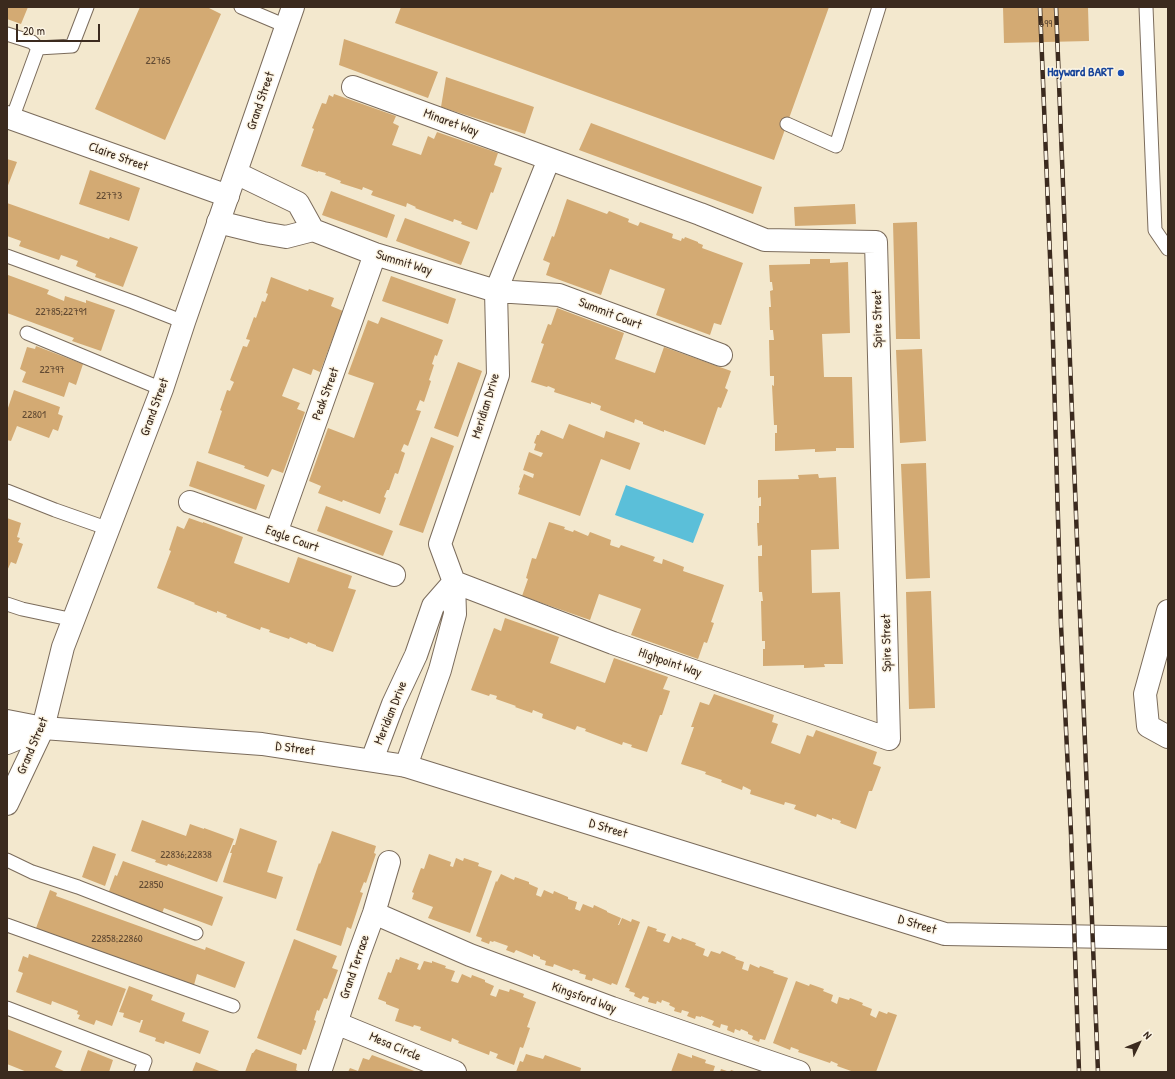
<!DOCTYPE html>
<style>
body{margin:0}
#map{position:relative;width:1175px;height:1079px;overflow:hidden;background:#f3e8ce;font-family:"Patrick Hand",sans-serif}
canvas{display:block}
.frame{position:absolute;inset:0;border:8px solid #3b2a1e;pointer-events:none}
.north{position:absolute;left:1119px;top:1023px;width:40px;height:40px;-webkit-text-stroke:3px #fcf5e5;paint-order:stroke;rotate:47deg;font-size:11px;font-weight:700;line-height:16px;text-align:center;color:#3b2a1e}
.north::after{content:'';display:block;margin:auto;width:14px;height:18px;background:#3b2a1e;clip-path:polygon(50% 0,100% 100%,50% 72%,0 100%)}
.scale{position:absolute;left:16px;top:24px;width:84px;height:18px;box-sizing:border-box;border:2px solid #3b2a1e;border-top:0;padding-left:5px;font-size:12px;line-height:14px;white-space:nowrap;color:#3b2a1e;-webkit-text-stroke:3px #fcf5e5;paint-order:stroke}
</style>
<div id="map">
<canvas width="1175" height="1079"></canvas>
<div class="frame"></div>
<div class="north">N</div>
<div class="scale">20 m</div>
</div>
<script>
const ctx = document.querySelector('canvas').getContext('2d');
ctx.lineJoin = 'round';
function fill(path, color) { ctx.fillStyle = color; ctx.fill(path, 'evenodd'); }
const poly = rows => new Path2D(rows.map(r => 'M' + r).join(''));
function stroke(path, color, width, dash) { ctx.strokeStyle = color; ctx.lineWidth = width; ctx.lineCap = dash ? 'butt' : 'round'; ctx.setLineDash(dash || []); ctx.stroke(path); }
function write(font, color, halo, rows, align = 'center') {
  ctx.font = font + ' "Patrick Hand",sans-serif'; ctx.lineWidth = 3; ctx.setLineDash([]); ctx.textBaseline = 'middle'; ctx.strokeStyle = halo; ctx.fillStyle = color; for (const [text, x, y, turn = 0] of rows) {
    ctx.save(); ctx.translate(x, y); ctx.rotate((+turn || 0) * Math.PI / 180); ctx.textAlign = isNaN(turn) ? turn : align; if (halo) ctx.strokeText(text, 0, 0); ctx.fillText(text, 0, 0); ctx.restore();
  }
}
const water = poly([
 [626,485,704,514,693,543,615,515]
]);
const building = poly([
 [7,7,28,7,21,24,7,19],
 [140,7,207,7,221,14,165,140,95,109],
 [401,7,829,7,774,160,395,23],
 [1003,7,1088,7,1089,41,1004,43],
 [344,39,438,72,428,98,339,65],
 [446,77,534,107,525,134,441,107],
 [334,94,396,116,393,123,399,126,392,145,421,155,428,136,434,139,437,132,498,153,494,165,502,168,493,193,491,192,477,230,461,224,462,222,454,219,453,222,415,208,416,207,407,203,406,207,371,195,373,191,363,187,362,190,340,183,341,181,325,175,326,173,318,171,318,172,301,166,314,129,312,128,322,103,326,104,329,95,333,97],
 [591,123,762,187,753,214,579,150],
 [7,159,17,162,7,188],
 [90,170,140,188,129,221,79,204],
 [331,191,395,215,387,238,322,215],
 [567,199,607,214,609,211,629,219,628,222,638,226,640,222,673,234,672,238,681,241,682,238,684,239,685,237,698,242,698,243,703,245,702,248,743,263,721,325,714,323,710,335,656,315,665,289,610,269,601,295,546,275,550,263,543,260,552,236,554,237],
 [7,203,109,239,110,237,138,247,123,287,95,277,96,274,76,266,78,261,61,255,59,260,19,246,21,241,7,236],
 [855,204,856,224,795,226,794,207],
 [405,218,470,242,461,265,396,241],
 [917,222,920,339,896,339,893,223],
 [810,259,830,259,830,263,848,262,850,333,822,334,824,377,852,377,854,448,836,448,836,451,815,452,815,449,775,451,775,433,777,433,777,425,774,425,772,385,774,386,774,376,770,376,769,340,774,340,773,330,770,330,769,307,771,307,770,291,773,290,772,282,770,282,769,265,810,264],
 [8,275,49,290,47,294,64,301,65,296,86,303,86,300,115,310,101,351,72,341,74,338,7,313,7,279],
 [391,276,456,299,448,324,382,301],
 [271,277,308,291,309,289,334,298,331,306,343,311,320,372,313,369,311,375,293,368,282,396,300,403,297,409,305,412,283,473,272,469,268,477,244,468,245,466,208,453,222,411,220,410,227,390,230,391,234,382,230,380,243,346,247,347,250,340,246,339,254,317,256,318,262,301,265,302,268,294,266,293],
 [557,308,624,333,615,359,655,373,664,347,731,371,725,388,728,390,721,408,718,407,705,445,664,430,664,432,643,424,643,422,635,419,634,423,600,410,601,406,591,402,591,404,554,392,555,389,548,386,547,387,531,382,544,344,541,343,548,324,551,325],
 [381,317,443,340,437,356,435,355,432,364,434,365,429,380,431,381,424,402,420,400,416,410,421,411,408,446,404,444,401,451,405,453,398,474,395,473,389,490,387,490,384,497,386,498,380,514,343,500,342,502,318,493,321,486,309,481,328,428,354,438,374,383,348,374,368,320,378,324],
 [36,346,83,364,76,385,69,382,64,397,22,382,26,372,20,369,27,347,35,349],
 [922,349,926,441,900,443,896,350],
 [458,362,482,371,458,437,434,428],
 [14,390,60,407,58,414,63,416,58,431,53,429,49,438,17,426,11,441,7,440,7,411],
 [569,424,604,438,606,431,640,443,630,470,601,459,580,516,518,494,520,488,519,487,524,474,533,478,534,474,523,470,529,452,541,457,543,453,534,450,536,444,534,443,537,435,539,435,541,430,563,439],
 [431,437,454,446,423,533,399,525],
 [197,461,265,485,256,510,189,486],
 [926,463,930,578,906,579,901,464],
 [818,474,819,478,836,477,839,549,811,550,812,593,840,592,843,664,824,664,825,667,804,668,804,665,763,666,763,649,765,649,765,641,762,641,761,601,763,601,762,592,759,592,758,556,762,556,762,545,758,546,757,523,759,523,759,506,761,506,761,497,758,498,758,480,799,479,798,475],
 [326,506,393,531,383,556,317,531],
 [7,518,21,523,17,537,20,538,18,542,23,544,16,564,11,562,7,571],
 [189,518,203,523,203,522,243,537,234,563,289,583,298,557,352,576,348,588,356,590,333,652,316,646,316,645,308,642,307,644,290,637,289,639,269,632,270,630,261,627,260,630,226,617,227,615,217,611,217,613,194,604,195,603,157,588,171,551,169,550,177,526,184,529],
 [549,522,565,527,564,529,573,532,574,530,588,536,590,532,611,540,610,545,619,548,621,545,655,557,653,561,662,564,663,559,684,567,683,571,724,585,711,622,714,623,707,643,704,642,698,659,631,635,641,609,599,594,590,620,522,596,528,579,526,578,532,558,536,559],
 [931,591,935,708,909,709,906,592],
 [505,618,559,637,550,663,605,683,614,658,668,677,663,689,670,691,662,715,660,715,647,752,631,747,632,745,623,742,622,745,585,731,586,729,577,726,575,730,542,718,543,714,533,710,532,713,515,707,516,706,496,699,497,696,490,694,489,696,471,690,494,628,501,631],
 [714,694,774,715,772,722,778,724,771,743,800,754,807,735,813,737,816,730,877,752,873,764,881,767,872,791,869,791,856,829,840,823,841,821,832,818,832,820,817,814,816,817,794,809,796,805,785,802,784,805,750,794,751,790,743,786,742,790,721,782,722,780,705,774,706,772,681,764,694,727,691,727,700,702,709,705],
 [142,820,186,836,190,824,204,829,204,828,234,839,217,882,168,864,167,866,155,862,156,860,131,851],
 [240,828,277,841,267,872,283,877,276,899,223,882,232,853,230,853,233,845,235,845],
 [332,831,376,846,374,853,376,854,366,883,364,882,360,892,363,893,351,929,347,927,341,946,296,930,319,863,320,864],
 [93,846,116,854,105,886,82,877],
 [429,854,451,862,450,866,453,867,456,858,463,861,464,858,479,863,478,866,492,871,470,933,428,918,433,907,412,899,414,893,412,892,421,868,424,869],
 [123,861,223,897,212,926,164,908,161,916,108,894,115,875,117,876],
 [501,874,514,880,515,877,529,882,529,884,538,888,536,895,541,897,544,890,553,894,554,891,568,897,568,899,577,902,575,909,580,911,583,904,593,908,594,905,607,911,607,912,621,918,618,925,619,925,622,918,631,922,632,919,640,922,617,985,612,983,611,985,593,978,592,981,585,979,586,975,579,973,580,971,573,969,572,971,554,964,553,967,545,965,546,961,540,959,540,957,533,954,533,957,516,950,514,953,506,950,508,946,494,941,493,942,490,941,489,944,481,941,482,938,476,936,496,881,497,882],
 [50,890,57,893,56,896,205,950,206,947,245,962,235,988,197,974,194,985,120,958,119,961,35,931],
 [648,926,657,929,656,931,666,934,663,941,669,943,672,936,681,940,682,938,696,943,695,945,705,949,703,955,708,957,711,951,720,954,722,951,736,957,735,959,744,962,742,969,748,971,750,964,759,968,760,966,774,971,773,973,788,978,765,1040,760,1039,759,1042,752,1039,753,1036,748,1034,748,1032,741,1029,740,1031,735,1029,734,1033,727,1030,728,1026,721,1024,720,1028,712,1025,714,1021,701,1016,701,1017,696,1016,695,1019,687,1016,689,1012,682,1010,681,1013,674,1011,675,1008,669,1005,670,1003,662,1000,661,1003,657,1001,656,1004,648,1002,649,998,643,996,641,999,634,996,635,993,629,991,630,989,625,987],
 [294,939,337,956,332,968,338,970,327,999,324,998,319,1011,317,1010,314,1020,316,1021,306,1050,303,1049,301,1055,257,1038],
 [29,954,126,989,112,1026,96,1020,94,1025,78,1019,80,1015,77,1014,78,1011,52,1001,51,1005,16,992,23,973,18,971,23,956,28,958],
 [400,957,419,964,417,969,420,970,424,961,432,963,432,961,446,966,445,968,455,971,451,981,458,983,462,974,471,978,472,975,485,980,485,982,494,986,490,995,496,997,499,989,509,992,510,989,524,994,523,997,536,1002,527,1027,530,1028,523,1048,520,1047,514,1065,496,1058,498,1054,490,1051,489,1055,458,1043,459,1041,452,1038,451,1042,420,1030,421,1027,414,1025,413,1027,395,1021,399,1009,386,1004,386,1002,378,999,388,972,391,973,396,959,399,960],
 [796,981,809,986,810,984,824,989,823,991,833,995,831,1001,837,1004,839,997,849,1000,850,998,863,1003,862,1005,872,1009,870,1015,876,1018,879,1011,887,1014,888,1012,897,1015,876,1072,854,1072,837,1066,838,1064,831,1061,830,1063,798,1052,799,1050,791,1047,790,1050,773,1043],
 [129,986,153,995,151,1000,185,1013,182,1021,209,1031,200,1054,165,1041,164,1044,155,1041,156,1038,139,1032,143,1020,141,1020,140,1023,123,1017,124,1013,119,1012],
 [7,1029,62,1051,55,1067,66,1072,27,1072,7,1064],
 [256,1049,297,1064,296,1070,300,1072,245,1072,252,1053,253,1053],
 [88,1050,113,1060,109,1072,80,1072],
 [678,1053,692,1058,692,1055,706,1060,705,1063,715,1066,713,1072,671,1072],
 [526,1054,543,1059,545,1055,581,1068,580,1072,516,1072,520,1061,523,1062],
 [372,1055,417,1072,348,1072,350,1068,358,1071,363,1058,369,1060],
 [196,1062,222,1072,192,1072],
 [721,1069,730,1072,731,1070,737,1072,720,1072]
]);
const service = poly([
 [241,7,286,26],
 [1146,7,1155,230,1168,249],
 [7,34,32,42,38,48],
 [12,119,38,48,72,46,87,7],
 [787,124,836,146,879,7],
 [7,256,133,302,184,322],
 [27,333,162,389],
 [7,491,55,510,109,529],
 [7,604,22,609,74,620],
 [7,860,32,872,78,887,196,933],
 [7,925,233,1006],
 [7,1008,145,1061,141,1072]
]);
const minor = poly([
 [353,87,700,214,765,240,876,242,889,739,613,643,454,582],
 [7,117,228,196],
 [236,173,298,203,313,230],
 [218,222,263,233,286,237,313,230,375,254,496,291,559,295,721,355],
 [190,502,394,575],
 [276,533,375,254],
 [1168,611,1145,694,1148,726,1168,737],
 [372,760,393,704,416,655,433,606,454,582],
 [406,766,440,670,455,614,454,582,440,544,498,375,496,291,549,159],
 [374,913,470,955,612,1008,799,1072],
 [336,1023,455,1072],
 [320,1072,359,954,374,913,389,862]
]);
const tertiary = poly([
 [7,804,43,728,63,647,162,389,184,322,293,7]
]);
const secondary = poly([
 [7,721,43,728,262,744,406,766,945,934,1168,938],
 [7,743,43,728]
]);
const rail = poly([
 [1040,7,1052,306,1061,625,1071,833,1079,1072],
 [1056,7,1098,1072]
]);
const markers = [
 [1121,73,4,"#1a4fb4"]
];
const numberNames = [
 ["699",1046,24],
 ["22765",158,61],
 ["22773",109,196],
 ["22785;22791",61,312],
 ["22797",52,370],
 ["22801",34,415],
 ["22836;22838",186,855],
 ["22850",151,885],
 ["22858;22860",117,939]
];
const transitNames = [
 ["Hayward BART",1113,73]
];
const streetNames = [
 ["Grand Street",261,101,-71],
 ["Minaret Way",451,123,20],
 ["Claire Street",118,157,20],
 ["Summit Way",404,263,17],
 ["Summit Court",610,314,21],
 ["Spire Street",878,319,-91],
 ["Peak Street",326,394,-70],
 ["Meridian Drive",486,406,-73],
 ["Grand Street",155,407,-70],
 ["Eagle Court",292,539,20],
 ["Spire Street",887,643,-91],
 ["Highpoint Way",670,663,19],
 ["Meridian Drive",391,713,-68],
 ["Grand Street",33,746,-67],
 ["D Street",295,749,8],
 ["D Street",608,829,17],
 ["D Street",917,925,17],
 ["Grand Terrace",355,967,-71],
 ["Kingsford Way",584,998,20],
 ["Mesa Circle",395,1047,23]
];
fill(water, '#5bbfd9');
fill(building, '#d3aa73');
stroke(service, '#7b6c5c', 15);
stroke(minor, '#7b6c5c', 24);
stroke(tertiary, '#7b6c5c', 24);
stroke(secondary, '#7b6c5c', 24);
stroke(service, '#fff', 13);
stroke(minor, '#fff', 22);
stroke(tertiary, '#fff', 22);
stroke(secondary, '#fff', 22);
stroke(rail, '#3b2a1e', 4.5);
stroke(rail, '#fcf5e5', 3, [9]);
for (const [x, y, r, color] of markers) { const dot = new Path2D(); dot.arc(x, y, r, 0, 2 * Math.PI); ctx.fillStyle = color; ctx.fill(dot); stroke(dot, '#fcf5e5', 1.5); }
write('11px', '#614a33', null, numberNames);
write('bold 13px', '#164399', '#fcf5e5', transitNames, 'right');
write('13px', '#3b2a1e', '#fcf5e5', streetNames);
</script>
